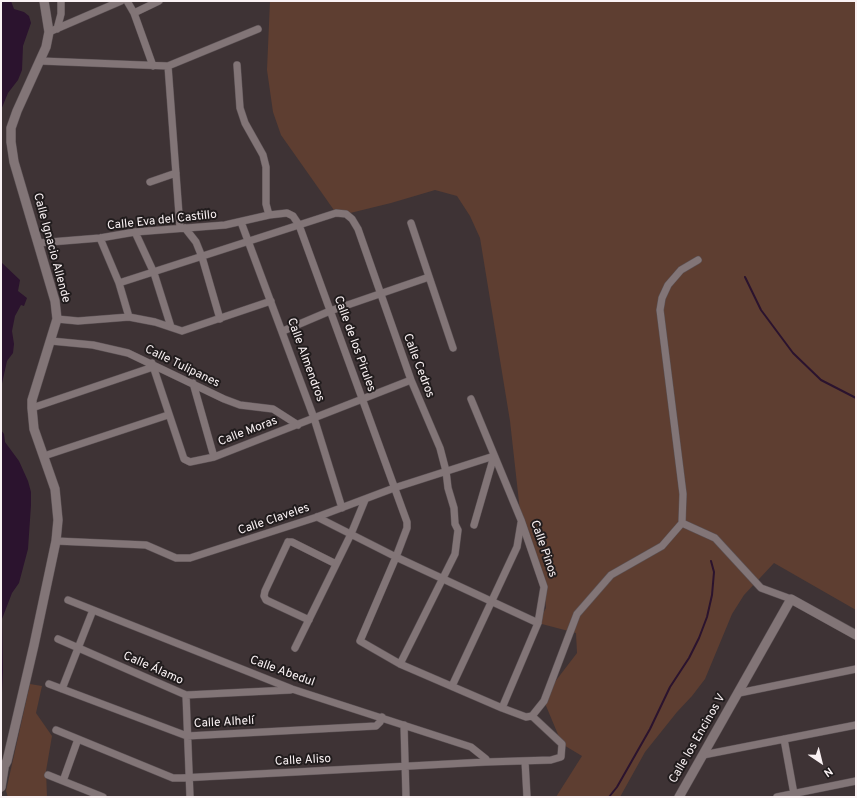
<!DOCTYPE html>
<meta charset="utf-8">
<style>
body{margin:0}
#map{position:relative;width:857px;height:798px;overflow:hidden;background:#3e3335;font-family:Overpass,sans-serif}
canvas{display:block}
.frame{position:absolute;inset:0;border:2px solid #faf2f4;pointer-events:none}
.north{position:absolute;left:801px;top:742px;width:40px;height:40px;-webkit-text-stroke:3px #211c1d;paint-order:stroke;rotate:145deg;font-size:11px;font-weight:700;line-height:16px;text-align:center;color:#faf2f4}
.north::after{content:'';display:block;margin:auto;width:14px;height:18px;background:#faf2f4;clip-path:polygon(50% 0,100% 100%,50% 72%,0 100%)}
</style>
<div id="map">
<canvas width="857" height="798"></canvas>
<div class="frame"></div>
<div class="north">N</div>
</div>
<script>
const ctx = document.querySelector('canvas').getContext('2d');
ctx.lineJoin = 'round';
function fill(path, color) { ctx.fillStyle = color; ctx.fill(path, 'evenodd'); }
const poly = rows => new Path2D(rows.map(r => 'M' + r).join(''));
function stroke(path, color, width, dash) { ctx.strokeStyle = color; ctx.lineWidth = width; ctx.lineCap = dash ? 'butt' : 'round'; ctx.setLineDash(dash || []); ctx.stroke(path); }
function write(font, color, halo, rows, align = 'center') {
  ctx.font = font + ' Overpass,sans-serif'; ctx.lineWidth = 4; ctx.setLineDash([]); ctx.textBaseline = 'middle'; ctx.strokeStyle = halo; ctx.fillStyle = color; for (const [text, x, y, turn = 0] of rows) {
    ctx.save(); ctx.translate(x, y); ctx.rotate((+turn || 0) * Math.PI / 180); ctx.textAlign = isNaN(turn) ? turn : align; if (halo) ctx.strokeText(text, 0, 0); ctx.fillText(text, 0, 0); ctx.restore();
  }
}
const green = poly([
 [270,1,856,1,856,610,774,563,744,595,732,614,705,679,692,696,677,712,645,752,620,797,556,797,582,756,562,744,544,701,551,687,577,653,576,633,538,623,546,608,544,587,521,520,510,421,480,238,470,216,457,196,435,190,391,203,346,214,336,213,281,135,273,112,267,70],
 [30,684,42,686,36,713,52,736,46,771,47,797,8,797,6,791]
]);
const water = poly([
 [1,1,11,1,14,9,24,12,29,16,31,23,23,46,22,70,18,80,8,93,1,110],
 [1,262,20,280,18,291,27,298,24,306,21,305,15,316,12,331,14,344,13,353,7,361,1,388],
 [1,430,4,434,5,442,19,461,28,481,31,492,31,505,28,549,19,583,12,593,2,619,3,671,1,714]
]);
const stream = poly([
 [745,277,761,310,793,353,821,380,856,398],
 [609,797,617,787,650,729,670,687,689,658,699,638,707,617,712,595,714,572,711,561]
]);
const minor = poly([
 [127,1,134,13,153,66],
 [134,13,159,1],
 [57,29,61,14,61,1],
 [49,32,121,1],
 [41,61,168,66,258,29],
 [237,65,240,108,245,123,263,155,266,167,266,204,269,215],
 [168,66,180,228],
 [150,182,176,173],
 [241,222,314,418,342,508],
 [411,223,453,348],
 [185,228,196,242,202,257,220,319],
 [135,232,154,273,171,327],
 [100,238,119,283,129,317],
 [38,243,100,238,135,232,225,225,269,215,287,213,293,216,299,225,407,522,407,528,396,557,360,641,400,664,502,708,526,717,532,716],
 [119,283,336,213,346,214,352,219,358,229,411,380,440,448,446,471,448,488,454,508,455,524,458,530,455,554,400,664],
 [57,319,78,321,129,317,155,322,182,331,271,301],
 [283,331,330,311,429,277],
 [51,341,93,345,128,353,224,399,240,405,273,409,298,425],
 [152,363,184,459,190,462,214,457,411,380],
 [193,383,214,457],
 [471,399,521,520,544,587,538,623,502,708],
 [32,408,153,367],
 [44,456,168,415],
 [317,517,396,557,538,623],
 [682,523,683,494,660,310,662,298,668,285,681,270,698,260],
 [474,525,494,456],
 [56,541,146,545,176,558,190,558,317,517,394,488,494,456],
 [288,542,265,591,264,596,266,600,309,620],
 [288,542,292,542,336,564],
 [68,600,292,689,471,747,486,759,486,762],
 [58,639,186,695,290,690],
 [295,648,351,534,365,500],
 [49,684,187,736,376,726,380,722,382,717],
 [452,686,517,547,521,523],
 [62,689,93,610],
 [739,693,856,669],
 [186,695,190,797],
 [532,716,544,701,577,614,611,575,662,546,682,523,715,538,761,588,791,599],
 [404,725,406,797],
 [56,730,173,778,181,778,486,762,551,760,561,757,562,744,532,716],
 [784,739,794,794],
 [703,755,856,725],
 [525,761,527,797],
 [48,775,103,797],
 [63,781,78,739],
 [777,797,856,781]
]);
const tertiary = poly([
 [1,772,7,761,34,645,56,541,58,520,55,489,34,429,32,408,32,400,57,319,55,301,14,162,11,142,11,128,17,111,46,47,49,32,44,1],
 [1,787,4,768],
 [679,797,791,599,856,635]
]);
const streetNames = [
 ["Calle Eva del Castillo",162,221,-6],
 ["Calle Ignacio Allende",51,248,75],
 ["Calle de los Pirules",354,344,70],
 ["Calle Almendros",305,360,70],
 ["Calle Cedros",418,366,69],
 ["Calle Tulipanes",182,367,26],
 ["Calle Moras",248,432,-21],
 ["Calle Claveles",274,520,-19],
 ["Calle Pinos",543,549,71],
 ["Calle Álamo",153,669,24],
 ["Calle Abedul",282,672,20],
 ["Calle Alhelí",224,723,-3],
 ["Calle los Encinos V",698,739,-60],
 ["Calle Aliso",303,761,-3]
];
fill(green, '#5e3e31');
fill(water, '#2b132e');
stroke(stream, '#2b132e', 2);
stroke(minor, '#5c5255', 8);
stroke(tertiary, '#5c5255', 10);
stroke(minor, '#827577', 7);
stroke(tertiary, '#827577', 9);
write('12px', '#faf2f4', '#211c1d', streetNames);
</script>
